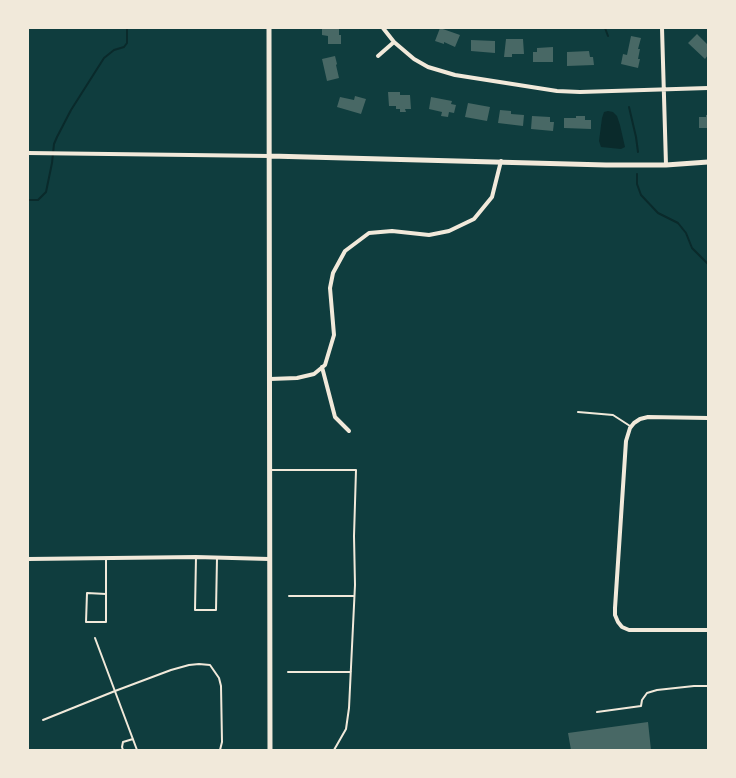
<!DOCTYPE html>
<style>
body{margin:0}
#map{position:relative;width:736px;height:778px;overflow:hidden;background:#0f3d3e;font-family:"Fira Sans Condensed",sans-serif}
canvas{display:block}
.frame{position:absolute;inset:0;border:29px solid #f1e9da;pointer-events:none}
</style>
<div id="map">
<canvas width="736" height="778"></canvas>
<div class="frame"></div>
</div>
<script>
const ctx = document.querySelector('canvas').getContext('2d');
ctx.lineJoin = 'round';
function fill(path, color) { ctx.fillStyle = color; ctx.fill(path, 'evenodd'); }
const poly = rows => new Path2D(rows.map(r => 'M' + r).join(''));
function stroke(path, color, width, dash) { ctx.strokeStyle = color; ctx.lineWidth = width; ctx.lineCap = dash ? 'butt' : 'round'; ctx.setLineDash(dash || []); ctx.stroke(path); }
const water = poly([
 [608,111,613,112,617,116,620,125,625,147,621,149,601,147,599,141,602,118,604,112]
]);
const stream = poly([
 [605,28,608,36],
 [629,107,636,137,638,152],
 [637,174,637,184,641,195,658,213,678,223,686,233,692,248,708,264],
 [28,200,38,200,46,192,52,163,54,144,57,137,71,110,104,58,114,50,124,47,127,43,127,28]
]);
const building = poly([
 [322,28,339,28,339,35,341,35,341,44,328,44,328,36,322,35],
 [440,28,460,35,455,47,444,42,444,44,435,41],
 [697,34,708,45,708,55,705,59,688,43],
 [631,36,641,38,638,49,640,49,638,59,640,59,638,68,621,64,623,54,627,55],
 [506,39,523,39,524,54,512,54,512,57,504,57],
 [471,40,495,41,495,53,471,51],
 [553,47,553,62,533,62,533,52,537,52,537,48],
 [589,51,590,57,593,57,594,65,567,66,567,52],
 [335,56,337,64,336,65,339,78,327,81,322,59],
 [388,92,400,92,400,95,410,95,411,109,405,109,406,112,400,112,400,109,396,109,396,106,389,106],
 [355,96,366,99,361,114,337,107,340,97,354,100],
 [431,97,452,101,451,104,456,105,454,113,449,112,448,117,441,116,442,112,429,109],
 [468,103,490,107,487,121,465,117],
 [500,110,511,111,511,114,524,115,523,126,498,123],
 [706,115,708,115,708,128,699,128,699,117,706,117],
 [532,116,550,117,550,122,554,122,553,131,531,129],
 [576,116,585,116,585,120,591,120,591,129,564,128,564,118,576,118],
 [648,722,651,750,571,750,568,733]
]);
const service = poly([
 [578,412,613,415,630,426],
 [270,470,356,470,354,536,355,585,349,708,346,729,334,750],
 [196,557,195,610,216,610,217,558],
 [106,594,87,593,86,622,106,622,106,559],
 [289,596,353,596],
 [95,638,137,750],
 [288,672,351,672],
 [597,712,641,706,642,700,647,693,657,690,694,686,708,686],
 [43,720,115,691,171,670,189,665,199,664,210,665,219,678,221,686,222,742,220,750],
 [123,750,122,747,123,742,133,739]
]);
const minor = poly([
 [383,28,394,42,414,59,428,67,455,75,557,91,580,92,708,88],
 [662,28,666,165],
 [378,56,394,42],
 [28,153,270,156],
 [322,367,335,417,349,431],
 [270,379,297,378,314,374,325,365,334,335,330,288,333,273,345,251,369,233,392,231,429,235,449,231,474,219,492,197,501,161],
 [708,418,648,417,640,419,634,423,630,428,626,441,615,608,615,615,618,622,622,627,629,630,708,630],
 [28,559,196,557,269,559]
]);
const tertiary = poly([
 [269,28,270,750],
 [270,156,606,165,666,165,708,162]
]);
fill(water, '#0a2a2b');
stroke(stream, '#0a2a2b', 2);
fill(building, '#486865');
stroke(service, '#f1e9da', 2);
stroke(minor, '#f1e9da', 4);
stroke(tertiary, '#f1e9da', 5);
</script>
